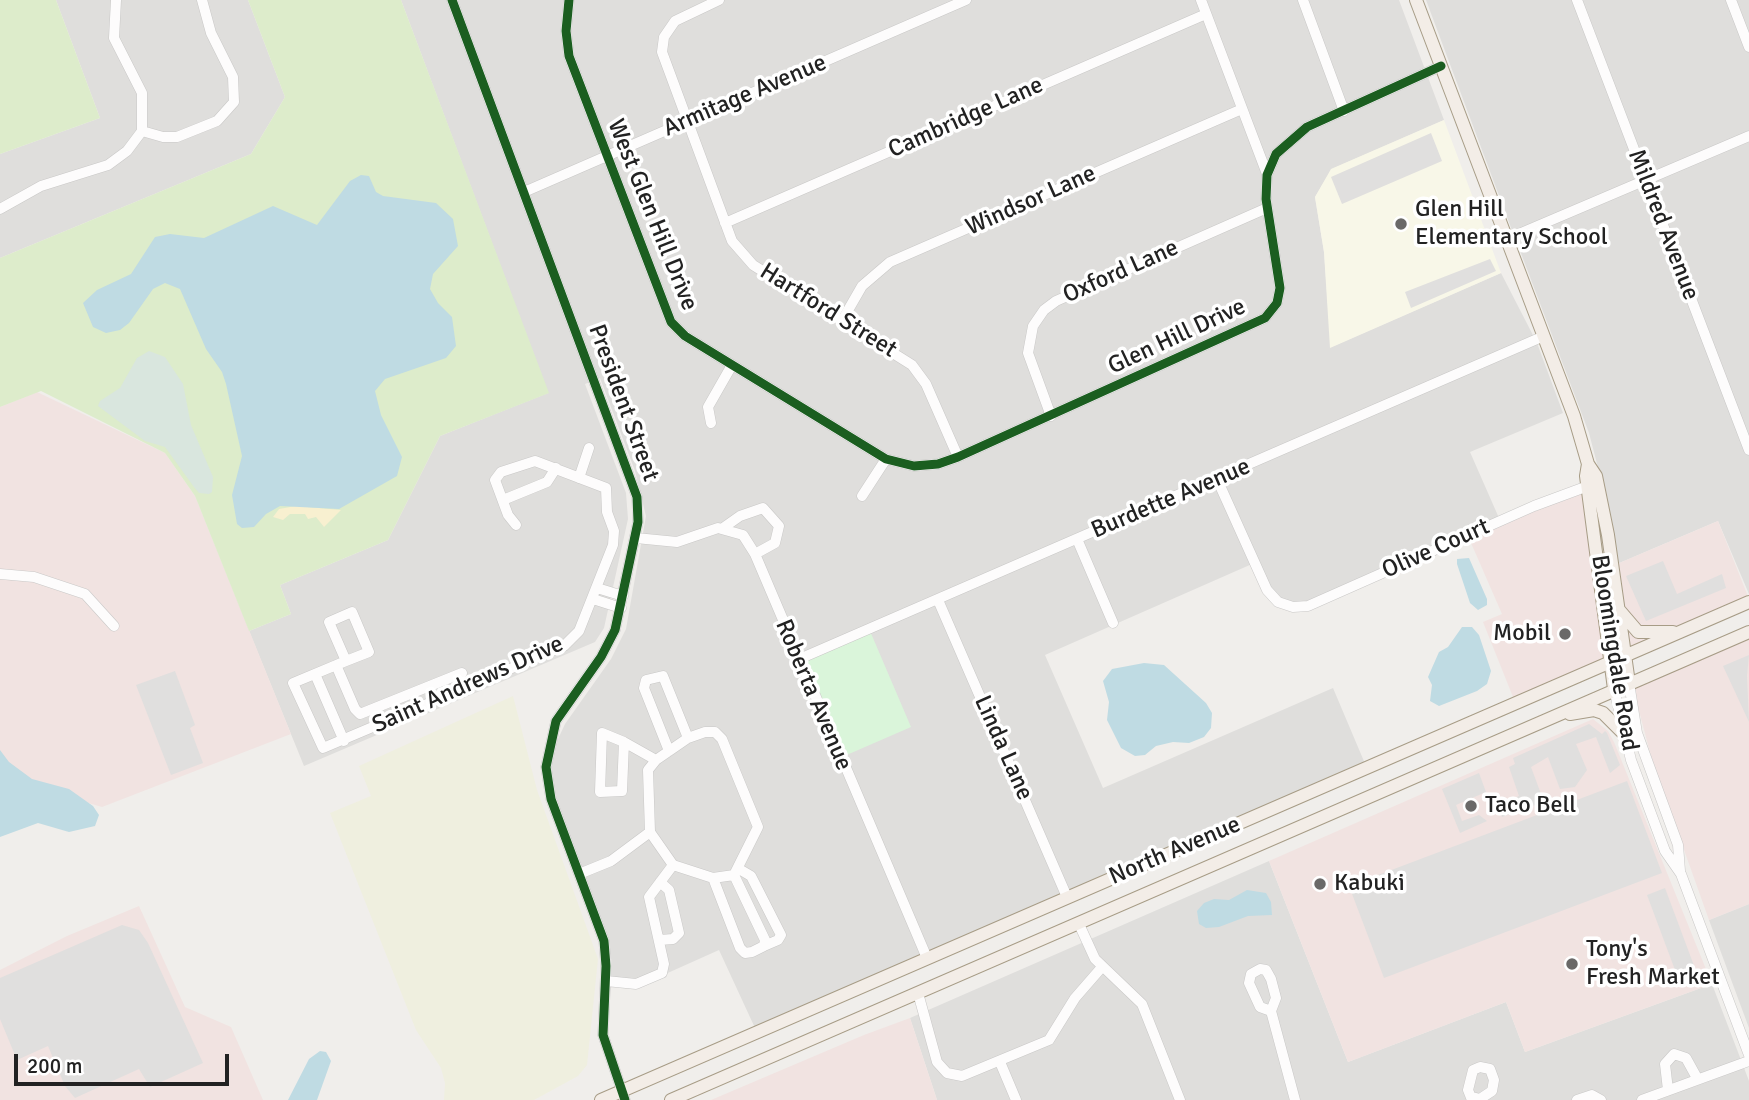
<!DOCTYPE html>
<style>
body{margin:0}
#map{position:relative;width:1749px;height:1100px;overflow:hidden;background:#f0eeeb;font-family:Signika,sans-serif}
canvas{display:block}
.scale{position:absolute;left:14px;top:1054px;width:215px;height:32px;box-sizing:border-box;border:4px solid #222;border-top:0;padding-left:9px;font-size:21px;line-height:24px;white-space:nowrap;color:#222;-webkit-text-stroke:5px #fff;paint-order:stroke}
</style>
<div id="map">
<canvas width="1749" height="1100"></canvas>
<div class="scale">200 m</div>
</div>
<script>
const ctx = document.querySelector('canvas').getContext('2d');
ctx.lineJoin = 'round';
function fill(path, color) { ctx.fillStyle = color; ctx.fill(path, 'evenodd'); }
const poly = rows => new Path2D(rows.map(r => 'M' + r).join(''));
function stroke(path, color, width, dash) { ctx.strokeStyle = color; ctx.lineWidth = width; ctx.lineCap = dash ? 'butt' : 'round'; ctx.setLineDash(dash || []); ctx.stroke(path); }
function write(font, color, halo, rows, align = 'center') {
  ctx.font = font + ' Signika,sans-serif'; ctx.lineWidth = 7; ctx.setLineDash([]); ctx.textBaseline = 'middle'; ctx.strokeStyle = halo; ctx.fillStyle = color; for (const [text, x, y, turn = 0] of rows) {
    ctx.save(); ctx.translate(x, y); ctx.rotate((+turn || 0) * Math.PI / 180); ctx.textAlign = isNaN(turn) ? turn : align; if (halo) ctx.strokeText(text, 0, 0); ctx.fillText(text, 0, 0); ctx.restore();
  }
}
const residential = poly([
 [56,0,248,0,285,97,251,154,0,258,0,154,100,118],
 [401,0,1399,0,1444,120,1332,169,1315,197,1324,252,1331,347,1501,273,1537,343,1563,413,1470,452,1499,518,1309,603,1285,602,1269,589,1252,564,1045,655,1103,788,1333,688,1366,766,755,1028,719,950,632,989,610,986,612,965,608,938,556,801,551,778,551,754,565,724,611,659,626,629,646,516,635,471,600,378,585,384,626,493,628,519,604,628,595,642,304,766,249,631,291,614,280,585,388,540,440,436,548,393],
 [1426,0,1749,0,1749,131,1513,233],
 [1749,140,1749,594,1718,521,1617,564,1606,498,1589,433,1516,240],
 [1269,861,1348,1062,1506,1002,1525,1052,1712,984,1749,1081,1749,1100,937,1100,910,1018],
 [1749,904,1749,1028,1709,920]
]);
const commercial = poly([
 [37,392,165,453,195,496,291,734,102,807,0,777,0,407],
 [1584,489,1607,661,1515,702,1483,622,1502,614,1468,536],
 [1718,521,1749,599,1626,653,1617,564],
 [1749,634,1749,904,1709,920,1652,760,1632,684],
 [1593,719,1608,731,1614,742,1712,984,1525,1052,1506,1002,1348,1062,1269,861],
 [139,906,185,1007,231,1027,263,1100,0,1100,0,970,67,936],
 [910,1018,937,1100,711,1100,864,1035]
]);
const education = poly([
 [1444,120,1501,273,1330,348,1324,252,1315,197,1331,169]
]);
const farmland = poly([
 [513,696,537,790,598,959,587,1065,578,1076,534,1100,444,1100,445,1083,441,1068,416,1030,330,813,371,796,359,766]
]);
const grass = poly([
 [0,0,56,0,100,118,0,154],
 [248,0,401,0,549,393,440,436,388,540,280,585,291,614,249,631,195,496,165,453,41,391,0,407,0,258,251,154,285,97]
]);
const wetland = poly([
 [149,351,165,357,183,384,191,425,213,477,212,492,209,494,199,493,194,487,165,447,145,441,98,406,100,401,120,388,137,358]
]);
const sand = poly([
 [296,506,341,510,324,527,316,517,308,519,305,514,290,514,283,520,273,517,279,509]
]);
const park = poly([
 [870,631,911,727,842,757,800,661]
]);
const parking = poly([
 [1431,133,1442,161,1342,204,1331,177],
 [1490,259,1496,271,1411,308,1405,292],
 [1663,561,1677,594,1722,574,1726,588,1646,621,1626,576],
 [1749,655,1747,676,1749,722,1723,666],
 [175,671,195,725,190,728,203,763,171,775,136,685],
 [1589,724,1602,734,1605,731,1607,733,1620,765,1610,773,1596,737,1576,744,1587,770,1575,787,1560,789,1548,757,1531,767,1544,802,1502,817,1498,805,1519,796,1509,767,1515,764,1513,758],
 [1479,773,1486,792,1456,805,1462,821,1479,815,1487,821,1460,833,1442,789],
 [1627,781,1662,873,1384,978,1349,886],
 [1665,888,1696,971,1678,978,1647,895],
 [122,925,139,930,148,943,203,1063,150,1087,139,1069,75,1098,65,1086,48,1046,17,1060,0,1019,0,978]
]);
const water = poly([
 [361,175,369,176,376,192,383,196,436,203,453,219,458,246,433,274,430,289,438,303,452,317,456,346,446,358,385,379,375,391,381,415,402,457,397,476,339,509,280,506,266,514,254,527,242,528,237,524,232,495,242,456,226,384,222,372,206,349,180,289,165,283,153,289,129,323,120,330,106,333,93,327,83,303,97,290,131,274,155,237,170,234,204,238,273,206,317,225,350,181],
 [1469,558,1487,599,1487,605,1478,610,1470,603,1457,564,1457,559],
 [1462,627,1472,627,1479,635,1491,671,1487,684,1477,691,1439,706,1430,701,1432,685,1428,677,1439,652,1448,647],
 [1144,663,1164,665,1206,703,1212,713,1211,728,1204,737,1189,743,1173,742,1156,746,1145,755,1135,756,1121,748,1107,720,1109,702,1103,681,1112,669],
 [0,750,9,762,32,779,69,789,93,806,99,815,95,826,69,832,38,823,0,837],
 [1247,890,1266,893,1271,902,1272,915,1248,916,1219,927,1206,928,1199,924,1197,911,1204,903,1214,899,1229,900],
 [320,1051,326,1052,331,1061,317,1100,288,1100,309,1059]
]);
const minor = poly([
 [452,0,637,497,638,522,615,630,601,657,556,721,546,767,551,799,604,941,606,966,603,1035,625,1100],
 [569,0,566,31,569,56,671,322,685,336,886,459,914,466,938,464,958,457,1265,318,1277,303,1280,288,1266,199,1267,175,1276,154,1307,127,1441,66],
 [719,0,675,21,664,37,662,52,732,241,753,265,912,365,926,384,958,457],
 [1201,0,1267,174],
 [1303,0,1344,111],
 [1577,0,1749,450],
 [1731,0,1749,47],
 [142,131,163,137,177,137,217,121,234,102,233,77,211,33,202,0],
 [524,192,966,0],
 [0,209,41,186,108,165,127,151,142,131,142,93,114,38,116,0],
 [725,223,1206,14],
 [1507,239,1749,136],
 [843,319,862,286,890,262,1242,109],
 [1051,416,1028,353,1033,326,1044,310,1056,301,1267,208],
 [711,423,708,407,732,365],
 [579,478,589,448],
 [1217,479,1267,590,1278,602,1293,607,1308,606,1534,506,1588,486],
 [862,496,886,459],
 [503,500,547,482,556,468],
 [723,528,740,516,763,508,779,526,775,543,755,554],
 [636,538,677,542,718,528,743,535,755,554,927,958],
 [1077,539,1113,623],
 [0,574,34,577,85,594,114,626],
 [597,588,623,596],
 [593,599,621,608],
 [938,600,1067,897],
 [797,660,1544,336],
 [346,661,329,622,352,612,369,652,346,661,293,683,323,748,564,646,579,631,613,545,614,531,607,512,606,488,535,461,501,472,495,480,508,515,516,525],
 [336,665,355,709,360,714,462,673],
 [315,674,344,741],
 [1629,683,1637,733,1678,845,1680,871],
 [1614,689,1631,760,1665,851,1681,874,1749,1055],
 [705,732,715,732,722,739,758,827,734,875,713,878,673,865,650,832,648,770,656,760,688,738,705,732],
 [624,742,622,791,600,792,602,733,624,742,656,760],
 [669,751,644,688,646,680,663,676,688,738],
 [739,869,751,876,781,935,778,940,764,946],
 [579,874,611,861,650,832],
 [713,878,740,948,745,953,752,952,764,946,765,940,734,875],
 [1079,924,1095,959,1142,1004,1180,1100],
 [660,940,673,939,679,933,669,890,660,882],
 [606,981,636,984,662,973,664,964,649,897,673,865],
 [918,993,937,1062,947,1073,962,1076,1049,1040,1075,998,1102,967],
 [1271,1011,1260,1007,1249,983,1251,974,1260,969,1266,970,1271,979,1276,998,1271,1011,1295,1100],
 [1000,1062,1016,1100],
 [1668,1090,1665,1064,1674,1054,1686,1058,1697,1078],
 [1472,1100,1468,1090,1473,1070,1480,1067,1490,1069,1494,1080,1492,1091,1480,1099,1472,1097],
 [1577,1100,1592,1095,1601,1100],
 [1642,1100,1749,1061]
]);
const major = poly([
 [1416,0,1574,416,1588,464,1596,476,1608,535,1629,683],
 [1588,464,1586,476,1614,689],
 [1620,611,1638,632,1673,632],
 [1570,714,1594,710,1603,713,1623,733],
 [601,1100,1749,602],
 [671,1100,1749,632]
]);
const cycleway = poly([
 [452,0,637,497,638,522,615,630,601,657,556,721,546,767,551,799,604,941,606,966,603,1035,625,1100],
 [569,0,566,31,569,56,671,322,685,336,886,459,914,466,938,464,958,457,1265,318,1277,303,1280,288,1266,199,1267,175,1276,154,1307,127,1441,66]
]);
const markers = [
 [1401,224,7,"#6a6968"],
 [1565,634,7,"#6a6968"],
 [1471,806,7,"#6a6968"],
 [1320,884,7,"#6a6968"],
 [1572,964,7,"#6a6968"]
];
const streetNames = [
 ["Armitage Avenue",745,96,-23],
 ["Cambridge Lane",966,118,-24],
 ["Windsor Lane",1031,201,-24],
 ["West Glen Hill Drive",652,215,68],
 ["Mildred Avenue",1663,225,69],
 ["Oxford Lane",1121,272,-24],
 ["Hartford Street",828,311,32],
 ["Glen Hill Drive",1177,337,-25],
 ["President Street",623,403,70],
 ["Burdette Avenue",1171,499,-23],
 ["Olive Court",1436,549,-24],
 ["Bloomingdale Road",1614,653,81],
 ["Saint Andrews Drive",468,685,-24],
 ["Roberta Avenue",813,695,67],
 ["Linda Lane",1003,748,66],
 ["North Avenue",1175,851,-23]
];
const poiNames = [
 ["Glen Hill",1415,210],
 ["Elementary School",1415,238],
 ["Mobil",1551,634,"right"],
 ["Taco Bell",1485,806],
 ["Kabuki",1334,884],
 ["Tony's",1586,950],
 ["Fresh Market",1586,978]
];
fill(residential, '#dfdedc');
fill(commercial, '#f1e3e1');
fill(education, '#f8f7e8');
fill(farmland, '#efefdf');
fill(grass, '#ddeccb');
fill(wetland, '#d9e6de');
fill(sand, '#f8f0d0');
fill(park, '#daf5da');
fill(parking, '#e0dfde');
fill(water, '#bfdbe3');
stroke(minor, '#c9c8c7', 11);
stroke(major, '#a79c86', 14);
stroke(minor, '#fdfcfc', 10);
stroke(major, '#f3ede7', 12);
stroke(cycleway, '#1b5e20', 9);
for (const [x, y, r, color] of markers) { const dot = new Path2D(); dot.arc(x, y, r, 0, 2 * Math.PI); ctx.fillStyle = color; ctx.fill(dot); stroke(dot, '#fff', 2.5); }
write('24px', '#222', '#fff', streetNames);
write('24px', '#222', '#fff', poiNames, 'left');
</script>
